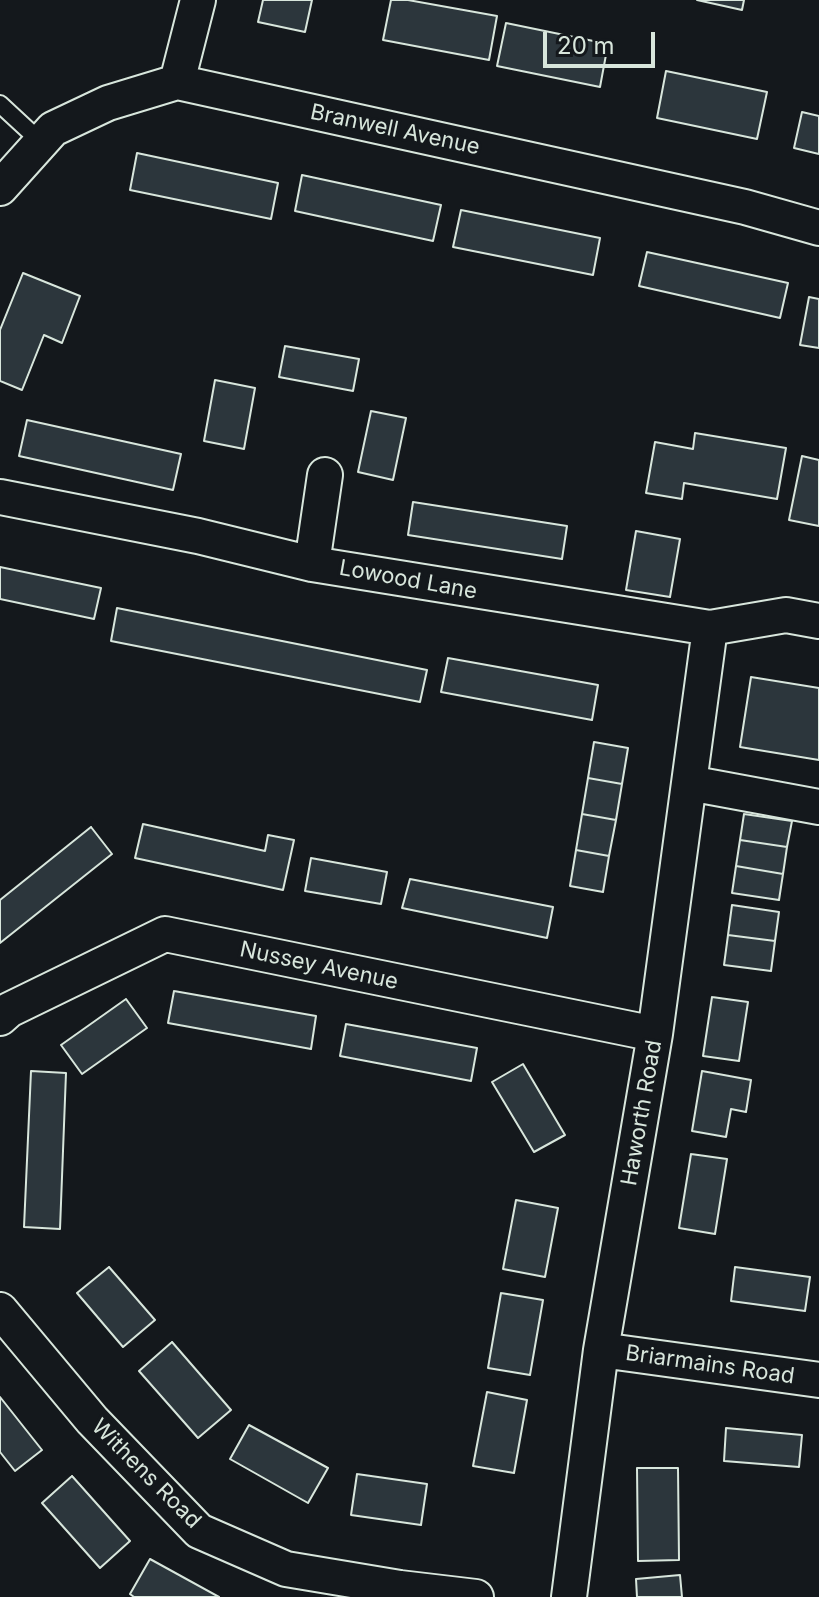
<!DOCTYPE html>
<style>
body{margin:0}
#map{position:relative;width:819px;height:1597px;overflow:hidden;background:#14181c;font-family:Inter,sans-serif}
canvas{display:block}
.scale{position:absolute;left:543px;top:32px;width:112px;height:36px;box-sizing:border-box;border:4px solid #d8e6dc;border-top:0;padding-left:10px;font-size:24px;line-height:28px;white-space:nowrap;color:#d8e6dc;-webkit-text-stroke:6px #14181c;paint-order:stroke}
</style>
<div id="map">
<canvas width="819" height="1597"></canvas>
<div class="scale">20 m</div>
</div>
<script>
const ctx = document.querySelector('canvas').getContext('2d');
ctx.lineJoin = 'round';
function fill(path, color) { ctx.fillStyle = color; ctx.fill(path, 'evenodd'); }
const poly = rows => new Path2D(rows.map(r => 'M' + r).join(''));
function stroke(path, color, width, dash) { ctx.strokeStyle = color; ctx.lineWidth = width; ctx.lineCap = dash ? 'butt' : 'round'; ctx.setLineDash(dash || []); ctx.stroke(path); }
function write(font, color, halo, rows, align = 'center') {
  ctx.font = font + ' Inter,sans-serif'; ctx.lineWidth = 6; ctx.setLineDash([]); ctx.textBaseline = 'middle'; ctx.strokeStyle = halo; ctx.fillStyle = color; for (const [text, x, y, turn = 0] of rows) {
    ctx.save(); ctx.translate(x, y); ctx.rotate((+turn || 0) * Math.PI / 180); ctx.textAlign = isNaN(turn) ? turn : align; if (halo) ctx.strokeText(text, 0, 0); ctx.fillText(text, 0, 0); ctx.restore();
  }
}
const building = poly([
 [263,0,312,0,305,32,258,22,263,0],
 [391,0,408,0,497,16,489,60,383,40,391,0],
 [697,0,744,0,742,10,697,0],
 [506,23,608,44,600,87,497,66,506,23],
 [666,71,767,92,757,139,657,118,666,71],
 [802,112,819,116,819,154,794,148,802,112],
 [137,153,278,183,271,219,130,190,137,153],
 [302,175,441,205,433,241,295,211,302,175],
 [461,210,600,238,593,275,453,247,461,210],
 [647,252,788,283,780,318,639,286,647,252],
 [23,273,80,296,62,343,44,335,22,390,0,381,0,330,23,273],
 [809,297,819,299,819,348,800,345,809,297],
 [285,346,359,359,353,391,279,377,285,346],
 [215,380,255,388,244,449,204,441,215,380],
 [371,411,406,418,393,480,358,472,371,411],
 [27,420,181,454,173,490,19,456,27,420],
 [695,433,786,448,777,499,684,483,682,499,646,493,655,442,693,449,695,433],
 [802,456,819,460,819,526,789,520,802,456],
 [413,502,567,526,562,559,408,535,413,502],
 [636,531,680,539,670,597,626,590,636,531],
 [0,567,101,588,94,619,0,599,0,567],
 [117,608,427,670,420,702,111,641,117,608],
 [448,658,598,685,592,720,441,692,448,658],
 [751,677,819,688,819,760,740,747,751,677],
 [594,742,628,748,622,784,588,778,594,742],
 [588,778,622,784,616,820,582,814,588,778],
 [582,814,616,820,609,856,576,850,582,814],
 [744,814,792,821,787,847,740,840,744,814],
 [143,824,265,851,268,835,294,840,283,890,135,858,143,824],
 [91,827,112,854,0,943,0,900,91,827],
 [740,840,787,847,783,874,736,866,740,840],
 [576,850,609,856,603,892,570,886,576,850],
 [311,858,387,872,381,904,305,891,311,858],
 [736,866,783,874,779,900,732,893,736,866],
 [410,879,553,907,547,938,402,908,410,879],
 [732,905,779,912,775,941,728,935,732,905],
 [728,935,775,941,771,971,724,965,728,935],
 [174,991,316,1016,311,1049,168,1023,174,991],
 [712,997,748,1002,739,1061,703,1056,712,997],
 [126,999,147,1028,82,1074,61,1045,126,999],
 [346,1024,477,1048,471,1081,340,1056,346,1024],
 [523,1064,565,1135,534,1152,492,1082,523,1064],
 [31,1071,66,1073,60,1229,24,1227,31,1071],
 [702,1071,751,1080,746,1112,731,1109,726,1137,692,1131,702,1071],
 [691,1154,727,1159,715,1234,679,1228,691,1154],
 [516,1200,558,1208,545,1277,503,1269,516,1200],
 [109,1267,155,1320,123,1347,77,1293,109,1267],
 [735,1267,810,1277,805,1311,731,1301,735,1267],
 [501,1293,543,1300,530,1375,488,1368,501,1293],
 [172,1342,231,1410,198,1438,139,1371,172,1342],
 [487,1392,527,1400,514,1473,473,1466,487,1392],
 [0,1397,42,1450,15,1471,0,1452,0,1397],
 [249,1425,328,1468,308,1503,230,1459,249,1425],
 [726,1428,802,1435,799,1467,724,1461,726,1428],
 [637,1468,678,1468,679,1560,638,1561,637,1468],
 [357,1474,427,1484,421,1525,351,1515,357,1474],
 [72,1476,130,1541,100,1568,42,1503,72,1476],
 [150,1559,219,1597,134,1597,130,1594,150,1559],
 [680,1575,682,1597,637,1597,636,1579,680,1575]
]);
const lane = poly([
 [0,104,41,142]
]);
const street = poly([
 [177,82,198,0],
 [0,188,53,129,108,103,177,82,745,207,819,228],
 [0,497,198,536,312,564,710,628,786,615,819,621],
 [312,564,325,475],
 [689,783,819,807],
 [0,1018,9,1010,165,934,655,1034],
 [0,1310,92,1420,199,1531,286,1569,400,1588,476,1597],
 [601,1350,819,1380],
 [569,1597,601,1350,655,1034,710,628]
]);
const streetNames = [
 ["Branwell Avenue",395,130,12],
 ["Lowood Lane",408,580,10],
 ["Nussey Avenue",319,966,12],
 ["Haworth Road",642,1113,-80],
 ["Briarmains Road",710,1365,8],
 ["Withens Road",146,1474,45]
];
fill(building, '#2c363c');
stroke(building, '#d8e6dc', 2);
stroke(lane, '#d8e6dc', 20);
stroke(street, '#d8e6dc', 38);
stroke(lane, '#14181c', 16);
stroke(street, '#14181c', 34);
write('22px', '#d8e6dc', '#14181c', streetNames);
</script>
